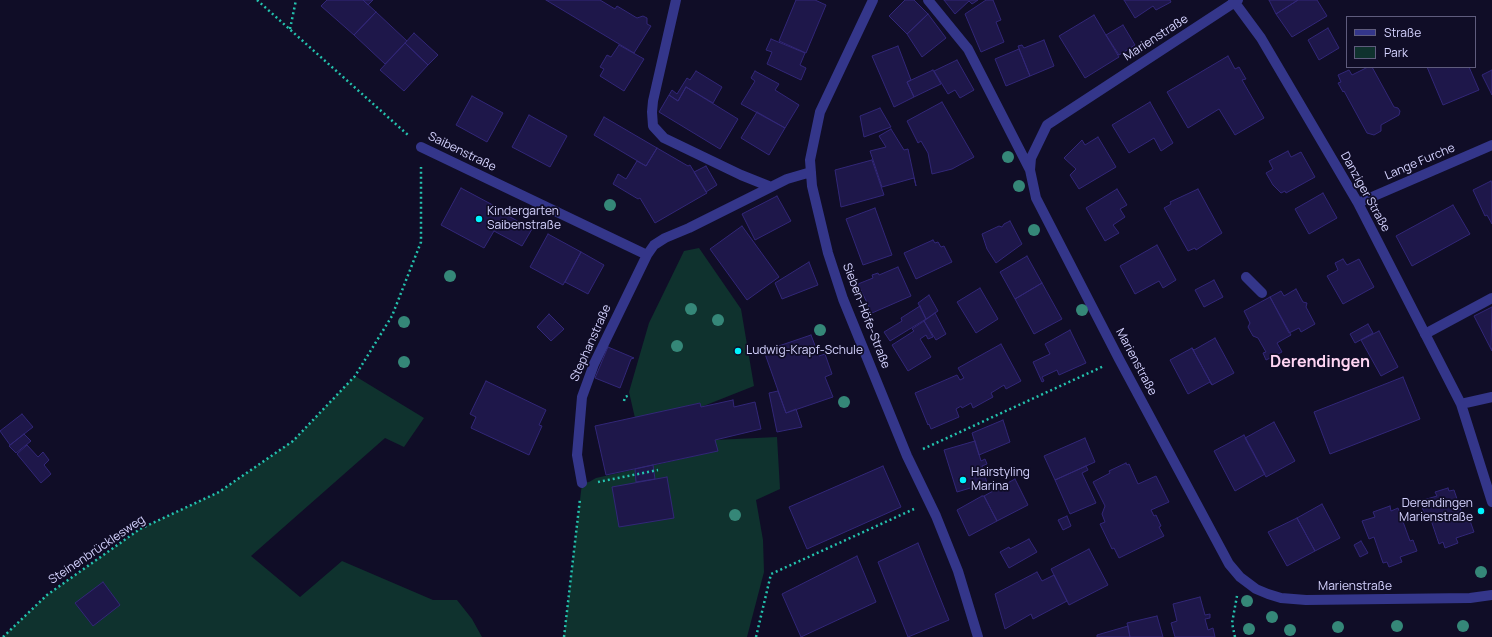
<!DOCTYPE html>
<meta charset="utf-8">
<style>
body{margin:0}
#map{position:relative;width:1492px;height:637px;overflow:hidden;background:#100d27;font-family:Manrope,sans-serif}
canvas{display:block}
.legend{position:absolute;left:1346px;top:16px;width:130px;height:52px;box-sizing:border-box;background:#100d27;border:1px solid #5f5c7d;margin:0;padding:5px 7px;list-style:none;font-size:12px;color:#d5d3ff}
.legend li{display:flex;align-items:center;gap:8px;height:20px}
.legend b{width:20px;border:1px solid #5f5c7d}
</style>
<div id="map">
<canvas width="1492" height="637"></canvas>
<ul class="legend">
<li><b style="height:5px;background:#34368a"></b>Straße</li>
<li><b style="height:11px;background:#0f322e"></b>Park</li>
</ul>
</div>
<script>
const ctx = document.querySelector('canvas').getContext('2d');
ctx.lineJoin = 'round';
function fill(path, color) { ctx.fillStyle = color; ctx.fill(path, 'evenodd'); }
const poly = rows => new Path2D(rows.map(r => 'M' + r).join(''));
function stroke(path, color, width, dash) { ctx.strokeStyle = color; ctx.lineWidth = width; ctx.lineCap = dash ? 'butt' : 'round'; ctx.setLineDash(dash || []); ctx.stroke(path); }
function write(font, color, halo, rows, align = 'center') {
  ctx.font = font + ' Manrope,sans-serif'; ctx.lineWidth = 3.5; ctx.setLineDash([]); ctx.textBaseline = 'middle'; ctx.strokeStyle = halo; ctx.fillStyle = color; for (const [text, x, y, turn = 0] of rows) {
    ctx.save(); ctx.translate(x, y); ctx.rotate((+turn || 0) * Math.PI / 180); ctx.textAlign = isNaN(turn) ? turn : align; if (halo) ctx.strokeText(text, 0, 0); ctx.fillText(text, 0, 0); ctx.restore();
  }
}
const green = poly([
 [699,248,741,309,754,386,701,407,700,403,635,418,629,392,649,323,684,251],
 [355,376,424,418,404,447,385,438,251,556,300,597,342,561,433,600,457,600,472,619,482,637,3,637,47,595,140,529,219,492,293,441],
 [777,437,780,489,756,500,763,540,764,572,747,637,564,637,582,483,589,482,596,478,717,451,715,440]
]);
const building = poly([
 [327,0,363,0,376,12,354,35,321,6,327,0],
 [363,0,373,0,368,5,363,0],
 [546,0,600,0,615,9,617,6,637,18,643,16,647,18,647,24,651,26,634,53,546,0],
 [796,0,815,0,826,5,806,53,779,41,796,0],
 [905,0,914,0,928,14,907,34,889,16,905,0],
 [944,0,978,0,972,4,969,1,955,14,944,0],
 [986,0,993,0,1001,20,996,22,1004,42,981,52,965,14,986,0],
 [1124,0,1170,0,1171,2,1156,10,1153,6,1135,18,1124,0],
 [1269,0,1298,0,1276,14,1269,0],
 [1298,0,1317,0,1327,16,1292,37,1276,14,1298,0],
 [376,12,407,41,385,64,354,35,376,12],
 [928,14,946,38,922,57,907,34,928,14],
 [1094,15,1119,57,1085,78,1059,36,1094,15],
 [1123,25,1135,45,1119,55,1106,35,1123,25],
 [1328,28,1339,48,1319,60,1308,40,1328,28],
 [414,33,438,55,428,65,405,43,414,33],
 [771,39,805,53,800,65,806,68,801,80,767,64,772,52,766,50,771,39],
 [1044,40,1054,66,1030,76,1018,46,1022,45,1024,48,1044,40],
 [405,43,428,65,404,91,380,70,405,43],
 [619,45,644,59,624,91,600,76,604,69,600,67,607,55,611,57,619,45],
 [898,46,911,80,907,82,914,97,894,107,872,56,898,46],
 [1019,49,1030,76,1006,86,995,59,1019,49],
 [1228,56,1235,69,1239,67,1246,79,1242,80,1264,118,1235,135,1219,109,1188,128,1167,92,1228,56],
 [957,60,974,90,960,98,955,90,948,94,934,71,957,60],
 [1368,67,1372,67,1394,107,1398,108,1400,111,1399,115,1381,125,1381,131,1374,135,1367,133,1344,91,1343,92,1338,83,1341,82,1338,75,1349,70,1352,75,1368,67],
 [1427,67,1469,67,1479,90,1443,105,1427,67],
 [933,70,941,84,914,97,907,82,933,70],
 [1492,70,1492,95,1482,75,1492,70],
 [696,71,722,87,713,103,686,87,678,101,669,95,672,90,677,94,687,78,690,80,696,71],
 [755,71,779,84,775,90,799,105,785,128,741,104,755,81,751,78,755,71],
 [686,87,738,119,720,149,659,112,669,95,678,101,686,87],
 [472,96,503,113,487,142,456,125,472,96],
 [942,102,974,157,952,169,932,174,928,153,921,141,918,143,907,121,942,102],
 [1150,102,1173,143,1161,151,1154,138,1129,153,1112,125,1150,102],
 [880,108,891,127,864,137,860,116,880,108],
 [757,112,785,128,769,155,741,138,757,112],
 [529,115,567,136,550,167,512,147,529,115],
 [604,117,657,148,646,166,594,135,604,117],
 [891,129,904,150,908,149,916,186,914,178,882,187,870,151,886,147,879,136,891,129],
 [1098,137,1116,167,1079,189,1070,175,1076,169,1064,158,1082,140,1085,145,1098,137],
 [657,148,688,166,690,165,707,193,655,223,640,198,638,199,613,184,618,174,626,179,637,161,646,166,657,148],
 [1288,151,1291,157,1301,152,1315,177,1286,193,1285,191,1281,193,1273,185,1266,173,1273,169,1269,161,1288,151],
 [872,160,884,195,841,207,835,170,872,160],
 [706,166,717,185,706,192,694,172,706,166],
 [1491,181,1492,183,1492,224,1487,215,1485,216,1473,190,1491,181],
 [461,188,504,211,503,213,532,229,522,246,494,231,484,248,441,225,461,188],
 [1117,189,1127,205,1120,209,1125,217,1113,225,1119,233,1105,241,1086,208,1117,189],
 [1198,189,1222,233,1196,250,1195,248,1188,251,1164,208,1171,204,1170,202,1198,189],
 [1323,193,1337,218,1309,234,1295,209,1323,193],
 [777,196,791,221,755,240,742,214,777,196],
 [1453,205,1470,234,1412,266,1396,236,1453,205],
 [875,208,892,255,863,265,846,219,875,208],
 [1010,221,1022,244,996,263,987,249,982,234,999,226,1002,227,1004,224,1010,221],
 [742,226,779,277,747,300,710,249,742,226],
 [548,234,581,252,563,285,530,267,548,234],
 [933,240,935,243,938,242,941,247,944,246,952,262,916,279,904,253,933,240],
 [1157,245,1176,280,1163,288,1159,281,1135,294,1120,266,1157,245],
 [581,252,604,265,588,294,565,282,581,252],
 [1027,256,1042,283,1015,299,1000,272,1027,256],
 [1343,259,1347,265,1359,259,1374,287,1343,304,1327,276,1338,270,1335,263,1343,259],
 [809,262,818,285,782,299,775,283,809,262],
 [898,267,911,296,872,313,858,284,873,278,872,275,878,273,879,275,898,267],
 [1214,280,1223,297,1204,307,1195,290,1214,280],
 [1042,283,1062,319,1034,334,1015,299,1042,283],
 [980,288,998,319,976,333,957,302,980,288],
 [1296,289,1303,302,1307,303,1306,307,1315,324,1301,332,1299,328,1289,333,1270,297,1281,291,1284,296,1296,289],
 [929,295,938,311,926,319,918,303,929,295],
 [1270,297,1291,335,1277,343,1282,352,1266,360,1263,353,1266,352,1258,338,1253,336,1248,327,1250,323,1244,311,1270,297],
 [920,306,926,319,890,341,884,332,902,321,901,318,920,306],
 [1492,307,1491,347,1492,351,1474,316,1492,307],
 [935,313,946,334,936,340,924,321,935,313],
 [549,314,564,329,551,341,537,327,549,314],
 [924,321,933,337,928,339,926,335,920,339,931,357,908,371,892,345,914,331,912,329,924,321],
 [1368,324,1373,333,1355,343,1350,334,1368,324],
 [1070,330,1086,363,1059,375,1057,370,1042,377,1044,381,1042,382,1033,362,1050,354,1045,344,1070,330],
 [1379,331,1398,367,1381,376,1361,340,1379,331],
 [811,335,819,356,825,354,832,374,825,377,833,397,786,413,764,351,811,335],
 [1215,338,1234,373,1212,385,1192,348,1194,350,1215,338],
 [1001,344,1021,381,1006,389,1004,385,991,393,993,397,973,408,971,403,962,408,961,406,956,409,959,417,931,429,929,424,928,425,915,393,957,375,960,380,964,378,958,368,1001,344],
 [608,347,634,358,631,359,620,388,595,378,608,347],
 [1192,348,1212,385,1210,382,1188,394,1170,360,1192,348],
 [1403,377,1420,419,1330,454,1314,412,1403,377],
 [486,381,546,410,539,425,542,426,529,455,471,428,476,417,470,414,486,381],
 [778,391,786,413,796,409,802,427,777,432,769,393,778,391],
 [733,400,734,407,755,402,761,429,715,440,718,451,606,475,595,426,700,403,701,407,733,400],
 [22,414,33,427,10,445,0,431,22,414],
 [1003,420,1010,442,979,455,972,433,1003,420],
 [1274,422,1295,461,1266,477,1245,438,1274,422],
 [24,434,31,441,16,453,9,446,24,434],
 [1244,435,1265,474,1235,491,1214,451,1244,435],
 [1085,438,1095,462,1055,480,1044,456,1085,438],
 [975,441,981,461,985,459,987,464,982,466,987,483,957,492,944,450,975,441],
 [27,445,38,457,43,452,49,460,44,465,51,474,41,483,17,454,27,445],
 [1126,463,1127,465,1129,464,1138,484,1156,476,1169,502,1151,510,1154,516,1156,515,1161,526,1159,527,1164,536,1119,558,1114,548,1112,549,1100,524,1105,522,1102,514,1105,506,1093,482,1110,473,1109,471,1126,463],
 [653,465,655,479,636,482,635,469,653,465],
 [883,466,901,507,807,549,789,507,883,466],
 [1086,466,1088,470,1082,473,1096,503,1070,514,1055,480,1086,466],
 [667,477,674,518,619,527,612,487,667,477],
 [1015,479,1028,505,997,521,984,496,1015,479],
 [1448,488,1449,491,1454,490,1463,517,1468,515,1474,532,1456,538,1458,543,1445,548,1443,542,1439,544,1430,517,1426,518,1420,501,1437,496,1435,492,1448,488],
 [982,496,984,496,997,521,969,536,957,510,982,496],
 [1322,504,1340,538,1315,551,1297,518,1322,504],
 [1390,506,1391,511,1398,508,1410,541,1413,540,1417,551,1400,557,1402,562,1389,567,1387,562,1383,563,1374,537,1369,539,1362,521,1375,517,1373,512,1390,506],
 [1067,516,1071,526,1063,530,1058,520,1067,516],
 [1297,518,1315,551,1287,566,1268,532,1297,518],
 [1029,539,1037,552,1009,568,1000,552,1009,547,1010,549,1029,539],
 [1361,541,1368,553,1360,557,1354,545,1361,541],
 [918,543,949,620,908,637,878,562,918,543],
 [1089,549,1108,585,1069,605,1051,569,1089,549],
 [857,556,876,602,801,637,782,594,857,556],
 [1037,572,1042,581,1054,575,1067,601,1033,619,1031,614,1005,629,995,594,1037,572],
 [103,582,120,605,93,626,75,603,103,582],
 [1200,597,1205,615,1210,614,1210,618,1205,619,1208,630,1213,628,1215,637,1175,637,1171,623,1177,621,1173,604,1200,597],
 [1157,616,1163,637,1130,637,1127,623,1157,616],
 [1128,626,1130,637,1097,637,1097,635,1128,626]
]);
const path = poly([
 [257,0,408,135],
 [290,29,296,0],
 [624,401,625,397,630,395],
 [923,449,1104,366],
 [598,482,658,470],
 [3,637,47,595,140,529,219,492,293,441,355,376,392,316,421,242,421,167],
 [564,637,580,499],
 [756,637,771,574,914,509],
 [1235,637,1232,623,1237,596]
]);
const service = poly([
 [1246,277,1262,293],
 [1425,334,1492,298]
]);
const minor = poly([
 [676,0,653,101,652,112,653,126,664,138,741,175,771,187],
 [873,0,820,112,810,160,812,186,828,253,843,299,907,456,936,516,958,571,978,637],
 [928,0,968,49,1030,170],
 [1233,0,1261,38,1358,203,1461,404,1492,502],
 [1238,0,1047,125,1031,158,1030,170,1036,198,1119,359,1229,564,1240,577,1256,589,1268,594,1281,598,1306,600,1470,598,1492,595],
 [421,147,647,255],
 [1358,203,1492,145],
 [1461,404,1492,397],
 [582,483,577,455,582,397,594,364,647,255,654,245,665,238,689,228,787,179,811,172]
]);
const trees = [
 [1008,157],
 [1019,186],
 [610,205],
 [1034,230],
 [450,276],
 [691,309],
 [1082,310],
 [718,320],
 [404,322],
 [820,330],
 [677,346],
 [404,362],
 [844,402],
 [735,515],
 [1481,572],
 [1247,601],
 [1272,617],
 [1397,626],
 [1463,626],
 [1338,627],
 [1249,629],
 [1290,630]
];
const markers = [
 [479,219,4,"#00f5fe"],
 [738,351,4,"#00f5fe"],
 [963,480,4,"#00f5fe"],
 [1481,511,4,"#00f5fe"]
];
const streetNames = [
 ["Marienstraße",1156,38,-33],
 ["Saibenstraße",462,152,26],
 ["Lange Furche",1420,162,-23],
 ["Danziger Straße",1365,192,61],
 ["Sieben-Höfe-Straße",866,316,69],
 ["Stephanstraße",591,343,-66],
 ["Marienstraße",1136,362,62],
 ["Steinenbrücklesweg",97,550,-34],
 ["Marienstraße",1355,587]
];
const poiNames = [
 ["Kindergarten",487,212],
 ["Saibenstraße",487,226],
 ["Ludwig-Krapf-Schule",746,351],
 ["Hairstyling",971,473],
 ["Marina",971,487],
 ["Derendingen",1473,504,"right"],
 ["Marienstraße",1473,518,"right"]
];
const districtNames = [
 ["Derendingen",1320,363]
];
fill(green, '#0f322e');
fill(building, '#1e174a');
stroke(building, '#322778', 1);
stroke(path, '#24c2ae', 2.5, [2, 3]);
stroke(service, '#34368a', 10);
stroke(minor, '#34368a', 10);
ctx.fillStyle = '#358778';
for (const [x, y] of trees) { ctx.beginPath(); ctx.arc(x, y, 6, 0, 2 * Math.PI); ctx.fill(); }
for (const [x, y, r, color] of markers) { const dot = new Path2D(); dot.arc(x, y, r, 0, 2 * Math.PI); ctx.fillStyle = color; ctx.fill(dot); stroke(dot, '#100d27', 1.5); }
write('12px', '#d5d3ff', '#100d27', streetNames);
write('12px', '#d5d3ff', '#100d27', poiNames, 'left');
write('bold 16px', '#ffd5f3', '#100d27', districtNames);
</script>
